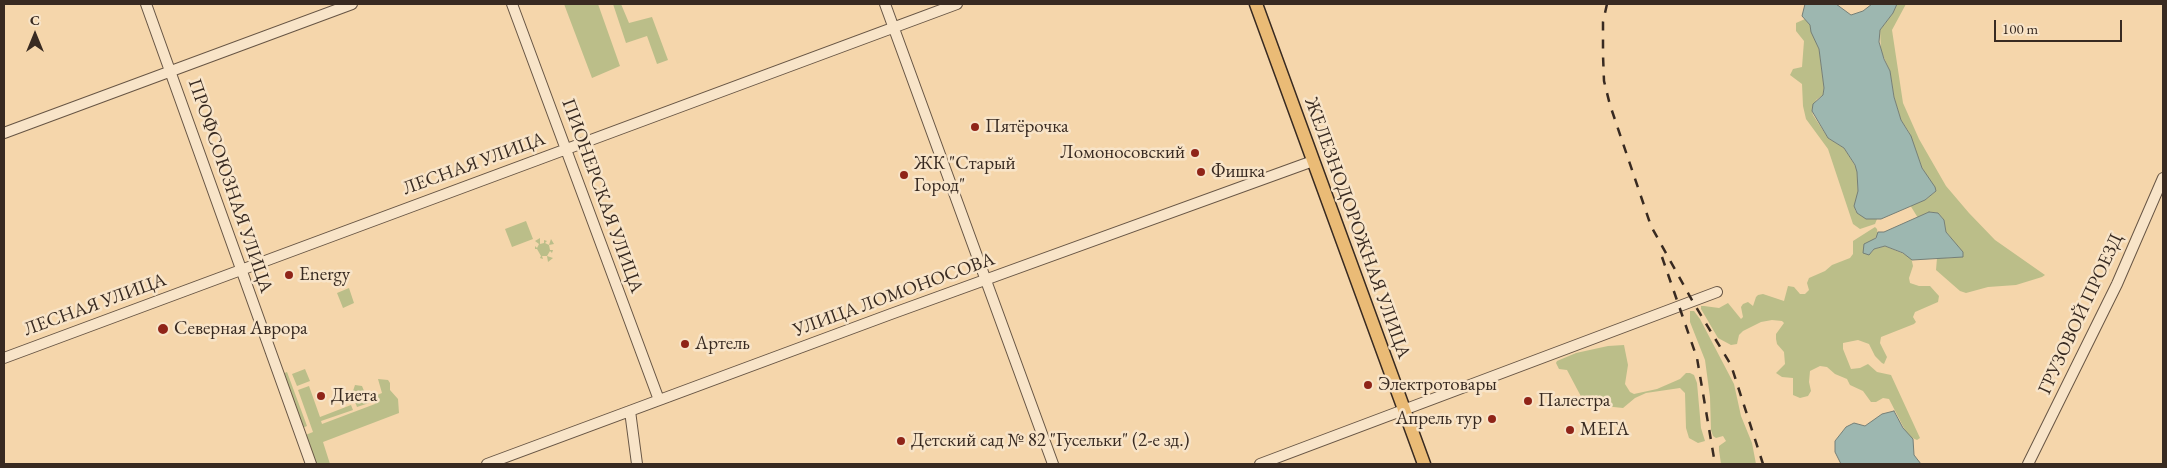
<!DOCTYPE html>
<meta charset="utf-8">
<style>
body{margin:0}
#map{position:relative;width:2167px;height:468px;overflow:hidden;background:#f5d6ab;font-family:"EB Garamond",serif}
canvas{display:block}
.frame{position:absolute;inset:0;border:5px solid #382a21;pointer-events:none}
.north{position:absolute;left:10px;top:10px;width:50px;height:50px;-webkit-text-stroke:4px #f8e4c8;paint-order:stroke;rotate:0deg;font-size:14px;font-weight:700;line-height:20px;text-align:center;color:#382a21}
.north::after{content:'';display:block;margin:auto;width:18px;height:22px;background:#382a21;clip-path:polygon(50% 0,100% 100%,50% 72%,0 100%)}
.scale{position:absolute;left:1994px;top:20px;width:128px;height:22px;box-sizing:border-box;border:2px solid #382a21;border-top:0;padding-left:6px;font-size:15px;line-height:18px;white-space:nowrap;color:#382a21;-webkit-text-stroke:4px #f8e4c8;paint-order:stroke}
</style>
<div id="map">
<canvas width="2167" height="468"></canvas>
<div class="frame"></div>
<div class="north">С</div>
<div class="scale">100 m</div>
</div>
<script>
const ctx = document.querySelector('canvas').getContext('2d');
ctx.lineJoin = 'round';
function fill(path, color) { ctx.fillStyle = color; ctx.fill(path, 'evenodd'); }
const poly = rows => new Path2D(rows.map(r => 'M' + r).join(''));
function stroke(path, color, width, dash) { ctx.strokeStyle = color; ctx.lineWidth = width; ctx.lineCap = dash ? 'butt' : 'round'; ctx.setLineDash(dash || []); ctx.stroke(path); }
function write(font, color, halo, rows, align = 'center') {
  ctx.font = font + ' "EB Garamond",serif'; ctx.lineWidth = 5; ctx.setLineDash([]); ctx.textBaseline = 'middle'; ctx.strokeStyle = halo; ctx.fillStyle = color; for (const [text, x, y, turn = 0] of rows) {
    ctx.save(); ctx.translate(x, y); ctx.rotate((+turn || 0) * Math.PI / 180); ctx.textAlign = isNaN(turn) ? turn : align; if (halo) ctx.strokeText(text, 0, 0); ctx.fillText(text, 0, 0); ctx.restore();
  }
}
const green = poly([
 [564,4,598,4,620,66,592,78],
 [613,4,621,4,629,23,652,17,668,60,657,64,647,36,626,43],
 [1897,4,1906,4,1892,30,1903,103,1919,139,1946,186,1969,213,1995,240,2045,275,2042,277,2016,285,1988,287,1966,293,1960,291,1936,270,1937,258,1952,258,1960,249,1946,232,1944,220,1938,213,1929,212,1918,218,1910,205,1925,200,1936,191,1922,168,1909,132,1901,120,1894,97,1890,71,1881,51,1880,30,1893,13],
 [1805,19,1810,25,1819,49,1824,88,1823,95,1816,100,1812,111,1813,115,1828,138,1844,148,1857,169,1858,191,1855,210,1857,213,1869,219,1877,219,1875,224,1860,229,1853,224,1828,149,1806,119,1803,106,1802,84,1790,75,1793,69,1802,67,1804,41,1796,31,1796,23],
 [526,221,533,239,512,247,505,229],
 [1875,227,1877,229,1878,235,1874,239,1871,253,1874,249,1885,246,1911,257,1913,266,1909,278,1910,283,1919,286,1930,286,1939,296,1938,302,1915,312,1913,317,1916,322,1914,324,1881,337,1880,343,1887,357,1884,364,1882,363,1875,356,1869,344,1858,340,1843,343,1843,349,1851,369,1860,368,1868,364,1877,372,1891,375,1920,438,1917,440,1908,436,1889,399,1883,398,1876,402,1871,402,1863,391,1850,385,1847,379,1835,374,1827,367,1820,366,1810,371,1809,382,1811,391,1808,396,1800,398,1793,395,1793,378,1782,377,1776,373,1785,364,1784,352,1777,344,1776,339,1776,334,1784,323,1782,321,1772,320,1761,322,1743,331,1739,335,1737,344,1731,345,1718,338,1701,309,1701,306,1704,306,1719,308,1728,303,1741,319,1743,317,1741,307,1743,304,1748,302,1753,306,1756,297,1758,295,1763,294,1784,301,1788,286,1794,287,1800,294,1805,294,1809,290,1807,283,1809,278,1825,271,1832,265,1850,258,1853,254,1853,241],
 [540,238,540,244,544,243,544,240,547,241,545,243,549,245,551,239,554,244,549,245,550,250,553,250,552,253,550,251,547,256,553,258,548,262,547,256,542,256,543,259,540,258,541,256,537,249,535,249,535,246,537,248,539,244,535,241],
 [349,288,354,303,343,308,337,293],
 [1690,311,1694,311,1700,319,1734,384,1741,416,1752,443,1756,464,1721,464,1719,450,1719,446,1726,441,1723,436,1716,438,1713,436,1711,430,1710,397,1705,360,1690,322],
 [1624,345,1628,365,1625,384,1630,392,1634,394,1657,389,1680,379,1686,373,1690,373,1694,375,1697,383,1701,428,1705,441,1698,443,1689,438,1686,428,1685,393,1680,388,1646,393,1635,398,1623,408,1585,404,1567,370,1559,369,1556,363,1557,361,1576,353,1608,346],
 [305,369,310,381,297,386,292,374],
 [287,372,307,426,300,429,280,375],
 [378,379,388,380,390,383,390,390,398,399,399,413,323,442,330,464,313,464,303,436,313,432,298,390,309,386,320,417,351,405,353,410,321,421,322,424,375,404,372,397,382,393],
 [355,385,362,386,369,403,357,407,352,394]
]);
const water = poly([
 [1805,4,1836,4,1851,15,1863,11,1872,4,1897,4,1893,13,1880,30,1879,42,1884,59,1890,71,1894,97,1901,120,1911,136,1922,168,1935,187,1936,191,1925,200,1881,219,1866,219,1857,213,1854,206,1858,191,1857,172,1855,165,1844,148,1828,138,1812,111,1813,104,1823,95,1824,88,1819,49,1811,32,1810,25,1802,16,1805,4],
 [1929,212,1938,213,1944,220,1946,232,1963,252,1963,257,1912,260,1903,253,1885,246,1874,249,1869,255,1863,253,1864,244,1876,238,1878,232,1884,232,1929,212],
 [1894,411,1903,428,1913,439,1914,455,1921,464,1841,464,1835,452,1835,441,1846,427,1854,423,1865,426,1882,414,1894,411]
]);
const minor = poly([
 [146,4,311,464],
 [512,4,659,400],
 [885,4,1053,464],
 [4,133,352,4],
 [4,358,957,4],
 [630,411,637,464],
 [487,464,891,314,1313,161],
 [1260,464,1717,292],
 [2028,464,2117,284,2163,178]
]);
const major = poly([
 [1256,4,1424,464]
]);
const rail = poly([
 [1607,4,1603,22,1603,55,1604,81,1610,105,1651,226,1693,302,1731,365,1763,464],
 [1662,257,1697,358,1715,464]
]);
const markers = [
 [975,127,5,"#8f2418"],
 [1195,153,5,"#8f2418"],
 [1201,172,5,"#8f2418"],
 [904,175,5,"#8f2418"],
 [289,275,5,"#8f2418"],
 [163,329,6,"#8f2418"],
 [685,344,5,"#8f2418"],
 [1368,385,5,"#8f2418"],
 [321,396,5,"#8f2418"],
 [1528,401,5,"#8f2418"],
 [1492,419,5,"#8f2418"],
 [1570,430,5,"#8f2418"],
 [901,441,5,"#8f2418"]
];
const poiNames = [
 ["Пятёрочка",985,127],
 ["Ломоносовский",1185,153,"right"],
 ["ЖК \"Старый",914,164],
 ["Город\"",914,186],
 ["Фишка",1211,172],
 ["Energy",299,275],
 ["Северная Аврора",174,329],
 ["Артель",695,344],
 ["Электротовары",1378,385],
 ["Диета",331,396],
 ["Палестра",1538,401],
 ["Апрель тур",1482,419,"right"],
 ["МЕГА",1580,430],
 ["Детский сад № 82 \"Гусельки\" (2-е зд.)",911,441]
];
const streetNames = [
 ["ЛЕСНАЯ УЛИЦА",474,164,-20],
 ["ПРОФСОЮЗНАЯ УЛИЦА",230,186,71],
 ["ПИОНЕРСКАЯ УЛИЦА",602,196,70],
 ["ЖЕЛЕЗНОДОРОЖНАЯ УЛИЦА",1357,228,70],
 ["УЛИЦА ЛОМОНОСОВА",894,295,-20],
 ["ЛЕСНАЯ УЛИЦА",95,305,-20],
 ["ГРУЗОВОЙ ПРОЕЗД",2081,314,-65]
];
fill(green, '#bbbe89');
fill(water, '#9db7b0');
stroke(water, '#757f77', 1);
stroke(minor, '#675544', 12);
stroke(major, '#382a21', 15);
stroke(minor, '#f8e4c8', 10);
stroke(major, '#eabb76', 12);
stroke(rail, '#382a21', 2.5, [9, 9]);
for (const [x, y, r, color] of markers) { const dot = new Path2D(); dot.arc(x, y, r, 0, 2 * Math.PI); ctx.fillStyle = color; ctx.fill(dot); stroke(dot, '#f8e4c8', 2); }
write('19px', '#382a21', '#f8e4c8', poiNames, 'left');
write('19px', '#382a21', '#f8e4c8', streetNames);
</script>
